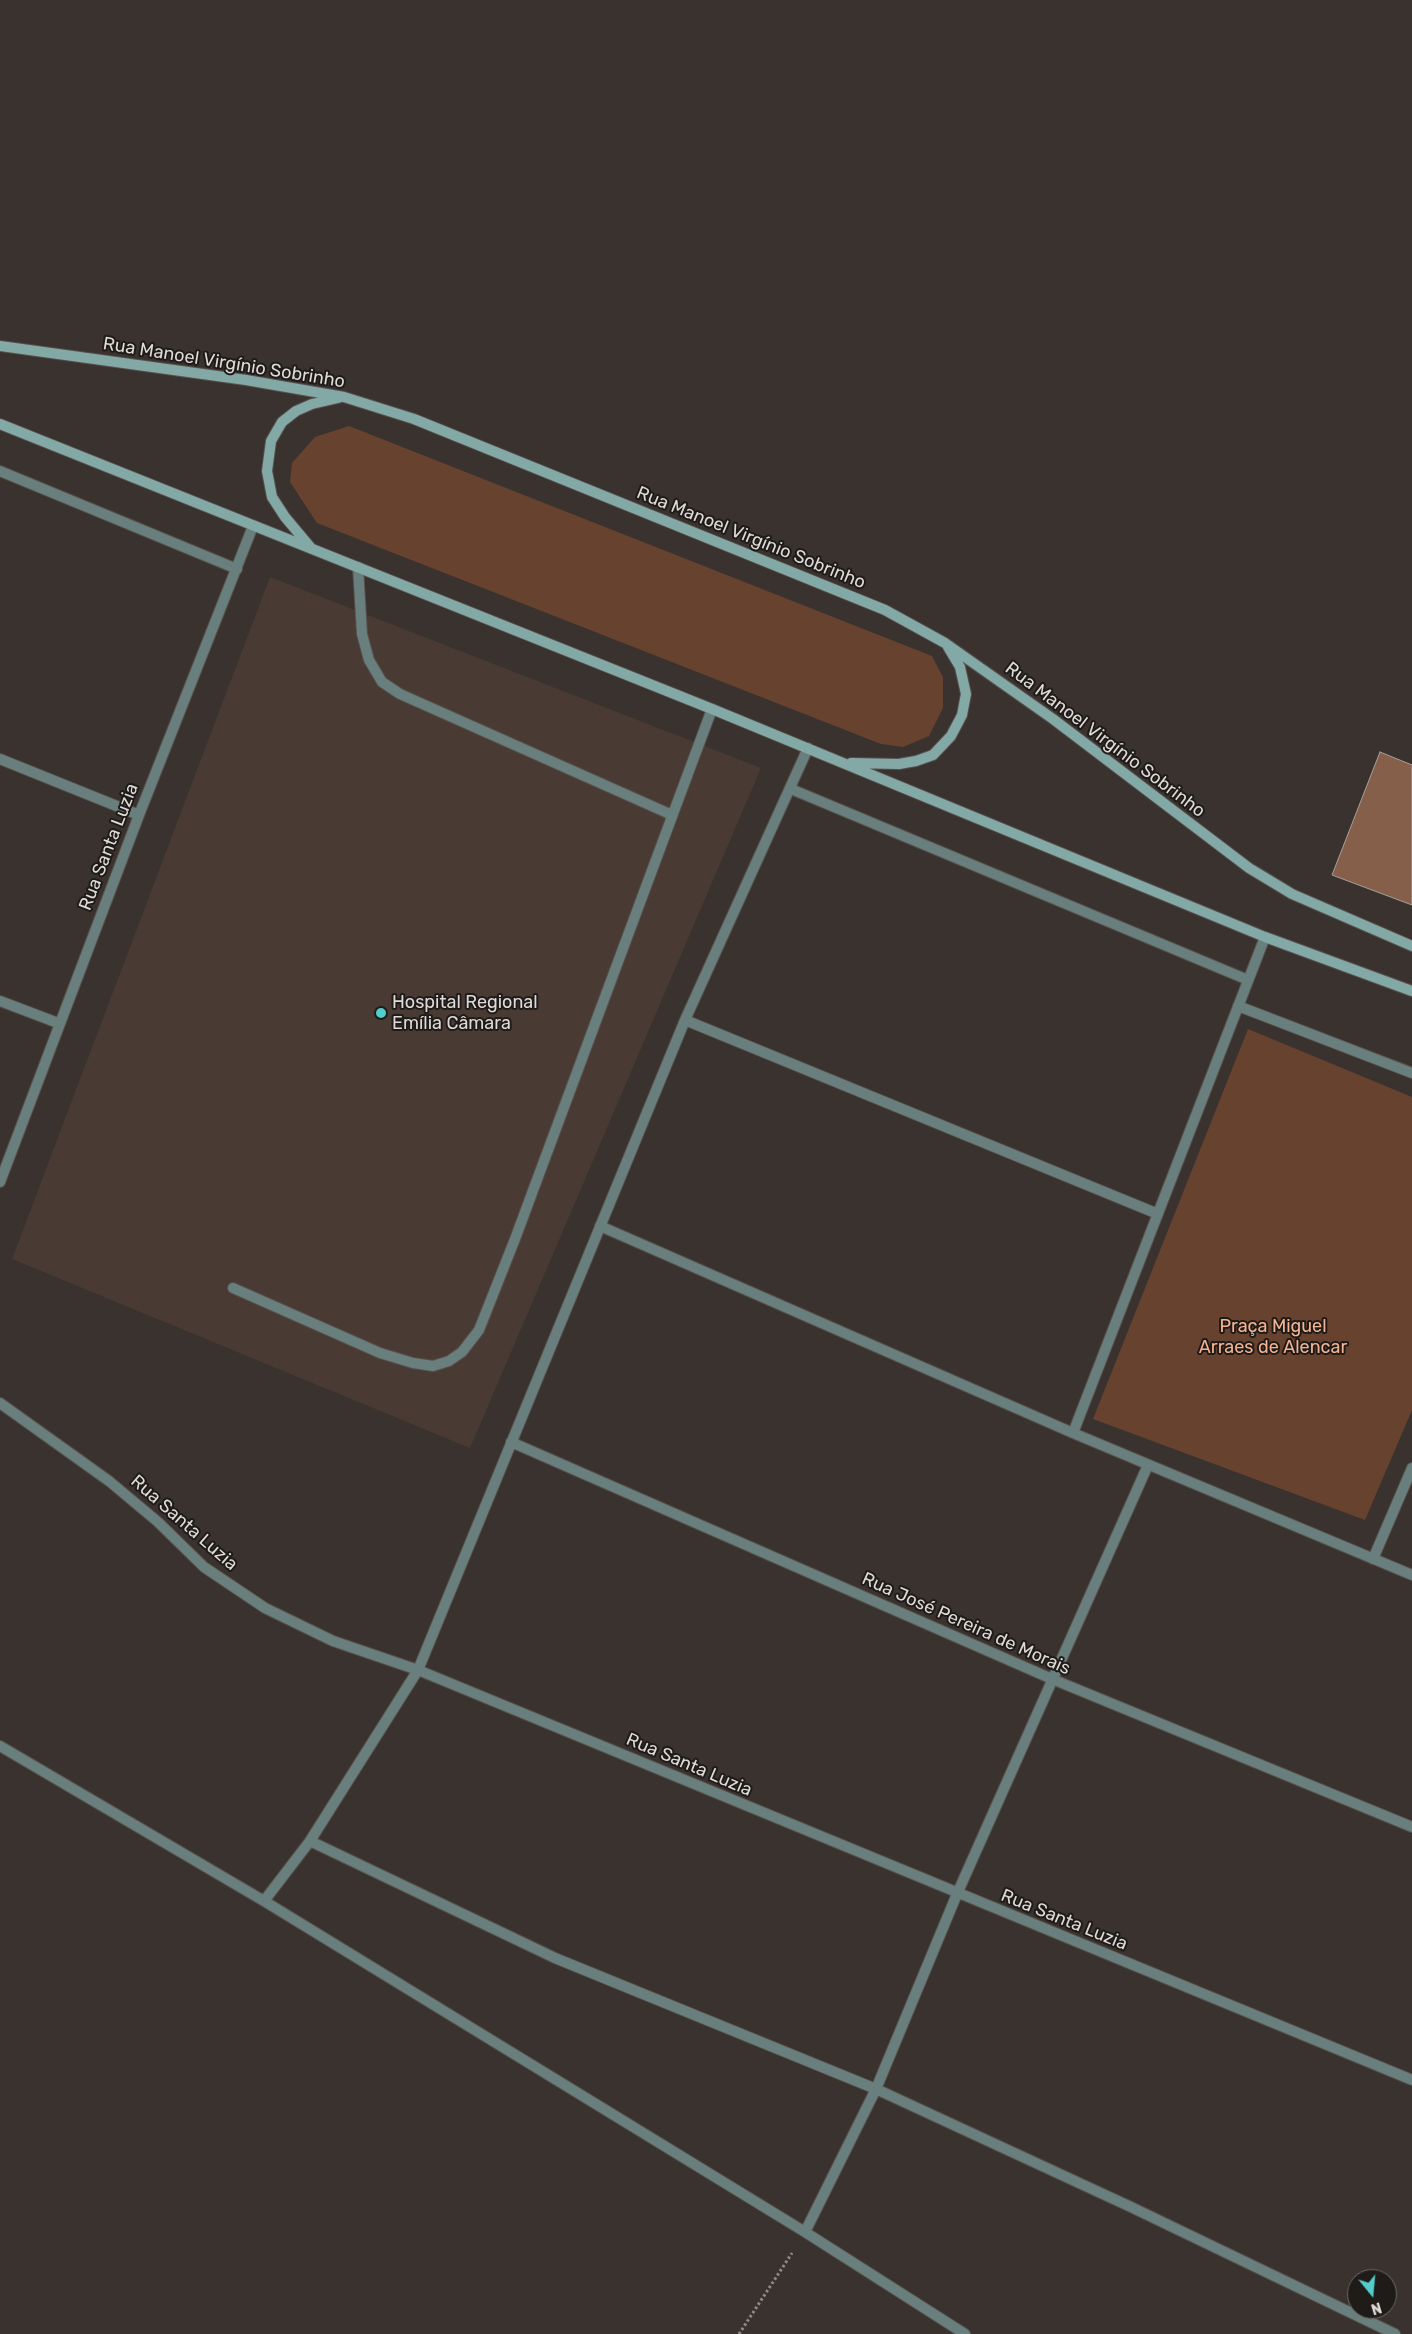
<!DOCTYPE html>
<meta charset="utf-8">
<style>
body{margin:0}
#map{position:relative;width:1412px;height:2334px;overflow:hidden;background:#3a322e;font-family:Rubik,sans-serif}
canvas{display:block}
.north{position:absolute;left:1347px;top:2269px;width:50px;height:50px;box-sizing:border-box;background:#1e1b19;border:1px solid #6b6765;border-radius:50%;rotate:163deg;font-size:14px;font-weight:700;line-height:20px;text-align:center;color:#dfdad7}
.north::after{content:'';display:block;margin:auto;width:18px;height:22px;background:#53cdcb;clip-path:polygon(50% 0,100% 100%,50% 72%,0 100%)}
</style>
<div id="map">
<canvas width="1412" height="2334"></canvas>
<div class="north">N</div>
</div>
<script>
const ctx = document.querySelector('canvas').getContext('2d');
ctx.lineJoin = 'round';
function fill(path, color) { ctx.fillStyle = color; ctx.fill(path, 'evenodd'); }
const poly = rows => new Path2D(rows.map(r => 'M' + r).join(''));
function stroke(path, color, width, dash) { ctx.strokeStyle = color; ctx.lineWidth = width; ctx.lineCap = dash ? 'butt' : 'round'; ctx.setLineDash(dash || []); ctx.stroke(path); }
function write(font, color, halo, rows, align = 'center') {
  ctx.font = font + ' Rubik,sans-serif'; ctx.lineWidth = 4; ctx.setLineDash([]); ctx.textBaseline = 'middle'; ctx.strokeStyle = halo; ctx.fillStyle = color; for (const [text, x, y, turn = 0] of rows) {
    ctx.save(); ctx.translate(x, y); ctx.rotate((+turn || 0) * Math.PI / 180); ctx.textAlign = isNaN(turn) ? turn : align; if (halo) ctx.strokeText(text, 0, 0); ctx.fillText(text, 0, 0); ctx.restore();
  }
}
const built = poly([
 [270,577,761,768,470,1448,12,1259]
]);
const green = poly([
 [349,426,932,656,943,677,943,708,929,736,903,747,881,744,317,523,290,482,292,463,315,437],
 [1248,1029,1412,1097,1412,1410,1365,1520,1093,1419]
]);
const building = poly([
 [1380,752,1412,765,1412,905,1332,875,1380,752]
]);
const path = poly([
 [739,2334,792,2253]
]);
const lane = poly([
 [358,567,362,634,369,660,382,682,400,694,672,815],
 [233,1288,380,1353,413,1363,433,1366,449,1361,462,1352,479,1330,515,1239,712,709]
]);
const street = poly([
 [0,471,237,569],
 [0,759,139,815],
 [791,789,1248,980],
 [0,1001,58,1023],
 [1238,1006,1412,1073],
 [685,1020,1158,1214],
 [0,1182,139,815,253,526],
 [600,1226,1073,1433,1412,1575],
 [0,1403,109,1481,158,1522,204,1567,265,1608,333,1641,418,1670,1412,2080],
 [1073,1433,1265,937],
 [511,1442,1052,1679,1412,1827],
 [1373,1559,1412,1468],
 [0,1746,264,1901,805,2232,965,2334],
 [310,1841,555,1958,876,2089,1131,2207,1395,2334],
 [264,1901,310,1841,418,1670,685,1020,808,748],
 [805,2232,876,2089,957,1894,1148,1465]
]);
const secondary = poly([
 [0,346,246,380,344,397,414,419,885,610,945,643,1053,719,1249,868,1292,894,1412,946],
 [0,424,712,709,1265,937,1412,991],
 [311,548,285,517,272,497,267,471,271,441,282,422,296,411,312,404,338,398],
 [851,763,899,764,916,761,933,755,951,736,962,715,966,694,960,667,948,647]
]);
const markers = [
 [381,1013,6,"#53cdcb"]
];
const streetNames = [
 ["Rua Manoel Virgínio Sobrinho",224,363,9],
 ["Rua Manoel Virgínio Sobrinho",751,538,22],
 ["Rua Manoel Virgínio Sobrinho",1105,740,37],
 ["Rua Santa Luzia",109,847,-69],
 ["Rua Santa Luzia",184,1523,41],
 ["Rua José Pereira de Morais",966,1624,24],
 ["Rua Santa Luzia",689,1765,23],
 ["Rua Santa Luzia",1064,1920,22]
];
const poiNames = [
 ["Hospital Regional",392,1003],
 ["Emília Câmara",392,1024]
];
const parkNames = [
 ["Praça Miguel",1273,1327],
 ["Arraes de Alencar",1273,1348]
];
fill(built, '#493b34');
fill(green, '#67422f');
fill(building, '#865f4b');
stroke(building, '#a99f9b', 1);
stroke(lane, '#58504c', 12);
stroke(street, '#58504c', 12);
stroke(secondary, '#58504c', 12);
stroke(path, '#918a87', 3, [2.5, 2.5]);
stroke(lane, '#687f7e', 10);
stroke(street, '#687f7e', 10);
stroke(secondary, '#83a9a7', 10);
for (const [x, y, r, color] of markers) { const dot = new Path2D(); dot.arc(x, y, r, 0, 2 * Math.PI); ctx.fillStyle = color; ctx.fill(dot); stroke(dot, '#1e1b19', 2); }
write('18px', '#dfdad7', '#1e1b19', streetNames);
write('18px', '#dfdad7', '#1e1b19', poiNames, 'left');
write('18px', '#f5b392', '#1e1b19', parkNames);
</script>
